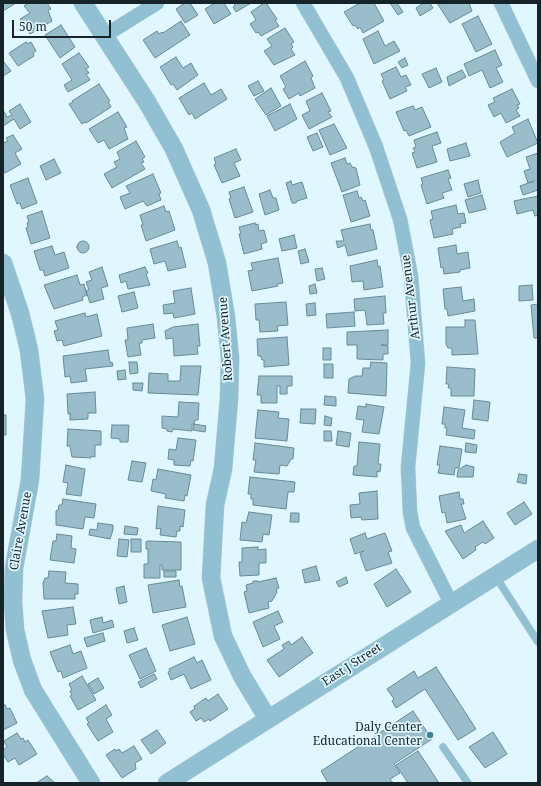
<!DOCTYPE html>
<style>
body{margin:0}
#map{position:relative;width:541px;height:786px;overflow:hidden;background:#e0f7ff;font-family:"Noto Serif",serif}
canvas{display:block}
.frame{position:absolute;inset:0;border:4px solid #162429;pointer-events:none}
.scale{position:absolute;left:12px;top:20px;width:99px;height:18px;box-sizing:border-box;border:2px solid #162429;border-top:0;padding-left:5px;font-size:12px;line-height:14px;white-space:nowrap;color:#162429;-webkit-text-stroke:3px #e0f7ff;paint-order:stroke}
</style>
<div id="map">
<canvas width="541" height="786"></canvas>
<div class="frame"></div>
<div class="scale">50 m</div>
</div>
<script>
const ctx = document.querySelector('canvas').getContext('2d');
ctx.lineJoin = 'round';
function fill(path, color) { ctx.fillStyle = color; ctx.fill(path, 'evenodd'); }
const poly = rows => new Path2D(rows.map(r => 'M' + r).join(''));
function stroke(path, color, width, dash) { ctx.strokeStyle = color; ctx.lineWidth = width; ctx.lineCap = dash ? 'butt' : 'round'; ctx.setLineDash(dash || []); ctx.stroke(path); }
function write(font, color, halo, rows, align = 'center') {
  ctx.font = font + ' "Noto Serif",serif'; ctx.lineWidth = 3.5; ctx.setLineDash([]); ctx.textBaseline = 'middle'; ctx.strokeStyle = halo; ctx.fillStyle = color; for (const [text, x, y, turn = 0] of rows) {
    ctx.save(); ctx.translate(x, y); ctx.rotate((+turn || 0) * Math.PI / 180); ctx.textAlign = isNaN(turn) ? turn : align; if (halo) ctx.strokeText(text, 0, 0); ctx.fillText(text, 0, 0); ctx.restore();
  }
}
const building = poly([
 [3,3,16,3,3,11,3,3],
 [28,3,47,3,51,9,48,10,52,21,30,34,20,19,30,13,24,6,28,3],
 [185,3,190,3,198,15,185,23,176,9,185,3],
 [215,3,224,3,231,14,214,24,205,9,215,3],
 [234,3,251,3,236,12,233,7,235,5,234,3],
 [264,3,266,3,277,19,275,20,279,26,261,36,258,32,256,33,250,24,256,20,251,12,264,3],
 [360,3,374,3,384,21,363,33,360,27,358,29,355,25,353,26,344,12,360,3],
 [390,3,397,3,403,12,398,15,390,3],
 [424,3,430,3,433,8,420,16,416,8,424,3],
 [437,3,469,3,472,11,450,23,437,3],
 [478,16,492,44,476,52,462,24,478,16],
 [181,21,190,35,155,58,143,40,157,31,159,34,162,32,163,33,181,21],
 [61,25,75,47,60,58,45,35,61,25],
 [285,28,294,42,291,44,293,47,291,49,295,55,274,65,264,51,272,46,267,39,285,28],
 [378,31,385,46,394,41,400,51,374,64,363,39,378,31],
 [26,42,27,44,31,42,36,51,33,53,34,56,18,66,9,53,26,42],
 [495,50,502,65,496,68,503,82,490,88,482,70,469,76,464,64,495,50],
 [79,53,89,67,86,69,89,73,86,74,90,80,68,92,64,85,72,80,62,64,79,53],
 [176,57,183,68,191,63,198,75,177,90,173,84,171,85,160,67,176,57],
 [405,58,408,65,402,68,398,62,405,58],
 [3,61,11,71,3,76,3,61],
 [305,61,313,76,311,78,315,88,300,96,299,93,289,99,283,89,286,87,280,76,305,61],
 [396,67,401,77,406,75,411,85,405,87,407,91,390,99,382,81,384,80,381,74,396,67],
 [436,68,442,82,429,88,422,74,436,68],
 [462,70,466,77,449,86,447,77,462,70],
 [258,81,264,91,254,96,248,86,258,81],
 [204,83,211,95,221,89,227,99,195,119,192,113,189,115,179,98,204,83],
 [99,84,110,101,108,102,111,107,86,123,85,122,82,124,69,104,73,102,72,101,99,84],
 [271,88,281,106,266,115,255,99,271,88],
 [512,89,520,104,517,105,519,108,516,110,520,116,506,123,501,113,494,117,488,105,495,102,493,98,512,89],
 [322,93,331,111,328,112,332,117,309,129,302,115,310,111,306,101,322,93],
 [20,104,31,122,20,129,14,119,3,126,3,110,7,117,12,115,9,111,20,104],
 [290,104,297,119,275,131,267,116,290,104],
 [413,106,415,110,422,107,431,127,409,136,406,130,404,131,396,112,413,106],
 [118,112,127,127,124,128,128,139,109,149,104,140,98,143,89,129,118,112],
 [528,119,538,143,507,157,500,142,515,133,512,127,528,119],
 [334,124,347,148,330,155,319,130,334,124],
 [437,132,441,143,432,146,437,162,417,168,412,153,415,152,413,148,416,147,414,140,437,132],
 [317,133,323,147,313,151,307,137,317,133],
 [13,135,22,149,15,153,21,164,5,173,3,169,3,143,8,141,6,138,13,135],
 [136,141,145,157,142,159,144,162,141,163,145,169,112,188,104,174,117,167,114,162,120,159,117,152,136,141],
 [466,143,470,156,450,161,447,149,466,143],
 [236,149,241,160,234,163,240,176,222,183,214,165,216,164,214,158,236,149],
 [538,153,538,190,523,195,520,186,534,181,528,183,524,171,530,169,526,157,538,153],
 [345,158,347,164,350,163,352,167,356,168,360,185,342,192,331,163,345,158],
 [54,159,61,173,46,180,40,166,54,159],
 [448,170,451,178,448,179,452,190,442,193,444,198,427,204,421,185,423,184,421,178,448,170],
 [153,174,161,193,159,194,161,200,147,206,143,201,125,209,120,197,130,193,126,186,153,174],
 [28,178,37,203,22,209,20,203,17,204,10,185,28,178],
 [478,180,481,193,468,197,464,184,478,180],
 [291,181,292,185,302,182,307,198,297,201,296,203,292,203,286,183,291,181],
 [244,187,253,212,235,218,229,199,231,198,229,192,244,187],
 [270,190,273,198,276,198,279,210,265,215,259,194,270,190],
 [357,191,359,198,361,197,363,201,365,200,370,216,351,222,343,195,357,191],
 [482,195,486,209,469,213,465,200,482,195],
 [538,196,538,215,535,216,533,210,517,214,514,201,538,196],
 [456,205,458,214,464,213,466,223,460,224,461,227,452,229,453,234,434,238,430,220,433,219,431,211,456,205],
 [164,206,166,212,169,211,175,230,146,241,141,225,143,225,140,215,164,206],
 [42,211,50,238,31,244,26,228,28,227,27,223,29,222,27,216,42,211],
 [255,223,255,225,258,224,259,231,264,230,267,242,261,244,262,249,244,254,239,234,241,234,239,227,255,223],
 [370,224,371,230,373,230,377,249,348,256,345,245,338,248,336,241,344,241,341,230,370,224],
 [294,235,297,248,282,251,279,239,294,235],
 [177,241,179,248,181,247,186,267,168,271,165,261,154,264,150,249,177,241],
 '77 247a6 6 0 1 1 12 0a6 6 0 1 1-12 0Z',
 [456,245,457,254,468,252,470,268,460,270,460,272,444,274,443,267,441,268,438,248,456,245],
 [52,246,55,255,64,252,69,268,45,276,43,270,40,270,34,251,52,246],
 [305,249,309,262,301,264,298,251,305,249],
 [278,258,283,283,277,284,278,286,252,291,248,271,253,270,251,263,278,258],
 [377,260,378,267,380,266,383,287,364,290,363,281,352,282,350,266,377,260],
 [102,267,108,286,101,288,104,299,90,303,86,291,89,290,86,282,92,280,89,272,102,267],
 [145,267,148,273,146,274,150,285,128,289,126,281,121,283,119,275,145,267],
 [322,268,325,279,317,281,315,269,322,268],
 [77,275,80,285,84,284,87,295,82,297,83,300,54,309,44,285,77,275],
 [315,284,317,293,310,294,309,286,315,284],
 [532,285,533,300,519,301,519,286,532,285],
 [461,287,463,301,474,299,475,311,448,316,447,309,445,309,443,289,461,287],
 [191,288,195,314,174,318,173,313,164,314,163,305,175,303,173,291,191,288],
 [134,292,138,308,122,312,118,296,134,292],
 [385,296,386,313,383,313,384,324,367,325,365,310,355,311,354,299,385,296],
 [286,302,288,325,277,326,278,331,260,332,259,320,256,320,255,304,286,302],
 [315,303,316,315,307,316,306,304,315,303],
 [538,304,538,338,534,338,531,305,538,304],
 [354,312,355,326,327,328,326,314,354,312],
 [85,313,86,317,97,314,102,336,64,346,62,340,57,341,54,331,58,330,55,321,85,313],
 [465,320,475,320,478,354,452,355,452,348,448,348,446,344,446,327,465,327,465,320],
 [153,324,155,338,142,340,142,343,139,343,141,355,128,357,125,340,128,340,127,328,153,324],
 [198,324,200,346,197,346,198,354,174,356,173,338,166,339,165,331,173,327,198,324],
 [388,330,388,345,381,345,388,346,388,354,383,354,383,360,357,359,357,345,347,345,347,332,388,330],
 [287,337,289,365,264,367,264,360,262,360,261,356,258,356,257,339,287,337],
 [323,348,331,348,331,360,323,360,323,348],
 [108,350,110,363,112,362,113,366,85,369,87,381,71,383,70,376,65,377,63,356,108,350],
 [129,362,137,362,138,373,130,374,129,362],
 [371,362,387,363,386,396,348,393,349,379,355,376,362,376,363,368,370,368,371,362],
 [324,364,333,364,333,378,324,378,324,364],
 [181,366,201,366,198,395,148,393,149,373,168,374,168,381,180,381,181,366],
 [447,367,475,369,474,396,451,396,451,388,448,388,449,384,446,384,447,367],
 [125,370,126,379,118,380,117,371,125,370],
 [259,376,292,376,292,386,287,386,287,394,280,394,280,386,277,386,277,403,261,403,261,395,257,395,259,376],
 [133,383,143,383,142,391,133,390,133,383],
 [95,392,96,413,88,413,88,419,70,420,70,413,68,414,67,394,95,392],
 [325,396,336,397,336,406,324,405,325,396],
 [474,400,490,402,488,421,472,419,474,400],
 [179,402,199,403,198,420,195,420,194,424,192,424,192,431,173,429,172,432,167,431,167,429,162,428,162,416,178,417,179,402],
 [366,404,384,407,379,434,362,432,364,420,356,419,358,406,366,407,366,404],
 [444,407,465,410,462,428,475,430,474,439,446,435,447,428,445,428,445,424,442,424,444,407],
 [301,409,316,409,315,424,300,423,301,409],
 [258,410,279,412,278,418,289,419,287,441,255,438,258,410],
 [3,415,6,415,6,435,3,435,3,441,3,415],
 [325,416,332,418,331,426,324,425,325,416],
 [194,424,206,426,205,432,193,430,194,424],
 [112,425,129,425,128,442,120,442,120,439,111,438,112,425],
 [68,429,101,431,101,445,95,445,95,457,91,456,91,458,72,457,70,446,67,446,68,429],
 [324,431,331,431,332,441,324,441,324,431],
 [338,431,351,433,349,447,336,445,338,431],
 [178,438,196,440,193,461,191,460,190,466,174,465,174,460,168,459,169,449,176,450,178,438],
 [359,442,380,444,378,464,381,464,380,472,377,471,377,477,353,475,354,466,357,466,359,442],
 [255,443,294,448,293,459,291,459,287,466,280,465,279,474,254,472,256,460,253,460,255,443],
 [466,443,477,445,476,453,465,452,466,443],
 [440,446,462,449,459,468,455,468,454,475,438,473,440,465,437,465,440,446],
 [132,461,146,463,142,482,128,480,132,461],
 [66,465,85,469,81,496,66,494,68,483,63,482,66,465],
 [466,465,474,467,473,477,457,477,458,470,466,465],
 [158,469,191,475,187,496,185,495,184,501,165,498,166,494,151,491,153,479,156,480,158,469],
 [519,474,527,475,526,484,517,482,519,474],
 [250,477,295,482,294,492,288,492,286,509,253,505,253,499,251,499,251,494,248,494,250,477],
 [377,491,378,519,362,520,361,517,351,518,350,505,360,504,359,493,377,491],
 [459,492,460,499,463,499,464,504,461,504,466,519,447,523,445,512,442,513,439,496,459,492],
 [63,499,96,504,94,518,85,517,83,529,56,525,56,511,58,510,59,505,62,505,63,499],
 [524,502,532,514,515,525,507,513,524,502],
 [158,506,185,510,183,527,180,526,180,531,177,531,176,537,160,535,161,528,156,529,158,506],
 [249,512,272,515,269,535,263,534,262,542,240,540,242,522,246,523,249,512],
 [291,513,299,513,299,522,290,522,291,513],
 [483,521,494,538,485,544,483,542,475,547,476,550,463,559,445,531,461,525,464,533,483,521],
 [98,523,113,525,113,530,110,539,89,535,90,529,97,530,98,523],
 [125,526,138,528,137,535,124,534,125,526],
 [365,533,367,539,385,533,392,551,388,552,392,563,366,571,360,554,364,551,355,554,350,539,365,533],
 [57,534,72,536,71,548,76,549,74,563,50,560,53,541,56,541,57,534],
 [119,539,129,540,127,557,117,556,119,539],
 [131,539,141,539,141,552,131,552,131,539],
 [148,541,181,542,181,570,162,570,162,565,160,565,160,578,144,578,144,564,148,564,148,549,146,549,146,542,148,541],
 [258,547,258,550,266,549,266,563,259,563,259,575,240,576,239,562,242,562,242,548,258,547],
 [316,566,320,580,305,583,302,570,316,566],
 [396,569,411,592,387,607,374,584,396,569],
 [49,571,66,572,65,583,78,584,78,594,75,594,75,599,44,599,43,583,45,578,48,578,49,571],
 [164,571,176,571,176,577,164,577,164,571],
 [346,577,348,583,339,587,336,582,346,577],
 [276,578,279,588,276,589,277,592,272,601,268,602,269,608,249,613,244,592,247,591,246,585,253,583,253,581,258,581,258,582,276,578],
 [179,580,180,587,182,586,186,607,153,613,148,585,179,580],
 [124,586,127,602,119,604,116,588,124,586],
 [73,607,76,624,67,625,68,635,48,638,42,611,73,607],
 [278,611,283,622,274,626,280,639,263,647,253,622,278,611],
 [102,617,103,623,112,620,114,627,93,633,90,620,102,617],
 [187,617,195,644,170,651,162,625,187,617],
 [134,628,138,640,127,643,124,631,134,628],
 [103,633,105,641,87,647,84,638,103,633],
 [302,637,313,653,279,677,267,660,284,649,282,645,289,641,291,645,302,637],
 [70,645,73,654,81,651,87,668,63,678,61,671,58,672,50,652,70,645],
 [146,648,156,671,140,679,129,655,146,648],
 [194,657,197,663,202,660,211,680,191,689,184,674,171,680,168,672,170,671,169,669,194,657],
 [436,667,476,729,458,740,425,689,396,708,392,701,394,699,387,689,414,671,418,678,436,667],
 [154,674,157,679,141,688,138,682,154,674],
 [82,676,96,700,78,710,70,696,72,695,70,691,72,690,69,684,82,676],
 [98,678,104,688,94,694,88,684,98,678],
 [218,694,228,709,210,721,209,719,204,722,201,718,196,721,190,712,195,709,194,706,206,698,208,701,218,694],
 [5,705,7,709,10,708,17,723,3,730,3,706,5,705],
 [106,705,112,715,106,719,113,732,98,741,87,724,89,723,86,718,106,705],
 [413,711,432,739,394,764,400,773,390,779,393,783,328,783,321,771,413,711],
 [157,730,166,743,151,754,141,740,157,730],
 [493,732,507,754,485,768,469,747,493,732],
 [17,733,21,739,23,738,25,742,28,740,37,754,19,765,15,758,8,762,3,754,3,750,7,747,4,741,17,733],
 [134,746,142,759,135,763,136,769,122,778,106,755,115,749,116,751,119,749,122,753,134,746],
 [418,751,439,783,408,783,396,765,418,751],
 [47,776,55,783,36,783,47,776]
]);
const service = poly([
 [496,577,538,642],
 [443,747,468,783]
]);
const minor = poly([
 [303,3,347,78,376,147,400,219,411,276,418,363,408,467,410,512,413,528,451,603],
 [501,3,538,81],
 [104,36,157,3]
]);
const tertiary = poly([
 [83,3,147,102,174,149,201,210,217,263,226,317,230,358,229,399,223,469,215,505,211,578,223,636,242,676,268,719],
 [3,263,20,313,29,350,35,399,30,480,14,568,13,601,15,630,22,660,33,690,91,783],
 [167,783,538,549]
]);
const markers = [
 [430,735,4,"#458498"]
];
const streetNames = [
 ["Arthur Avenue",411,297,-97],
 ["Robert Avenue",226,339,-94],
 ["Claire Avenue",21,531,-80],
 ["East J Street",352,665,-33]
];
const poiNames = [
 ["Daly Center",422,728],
 ["Educational Center",422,742]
];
fill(building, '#99bdca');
stroke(building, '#678a96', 1);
stroke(service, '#bcd1d8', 8);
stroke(minor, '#bcd1d8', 15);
stroke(tertiary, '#bcd1d8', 19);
stroke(service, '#90c0d1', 7);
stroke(minor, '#90c0d1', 14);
stroke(tertiary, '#90c0d1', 18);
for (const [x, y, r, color] of markers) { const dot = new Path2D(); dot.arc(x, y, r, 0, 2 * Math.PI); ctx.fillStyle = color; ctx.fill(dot); stroke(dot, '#e0f7ff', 1.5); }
write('12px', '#162429', '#e0f7ff', streetNames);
write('12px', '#162429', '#e0f7ff', poiNames, 'right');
</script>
